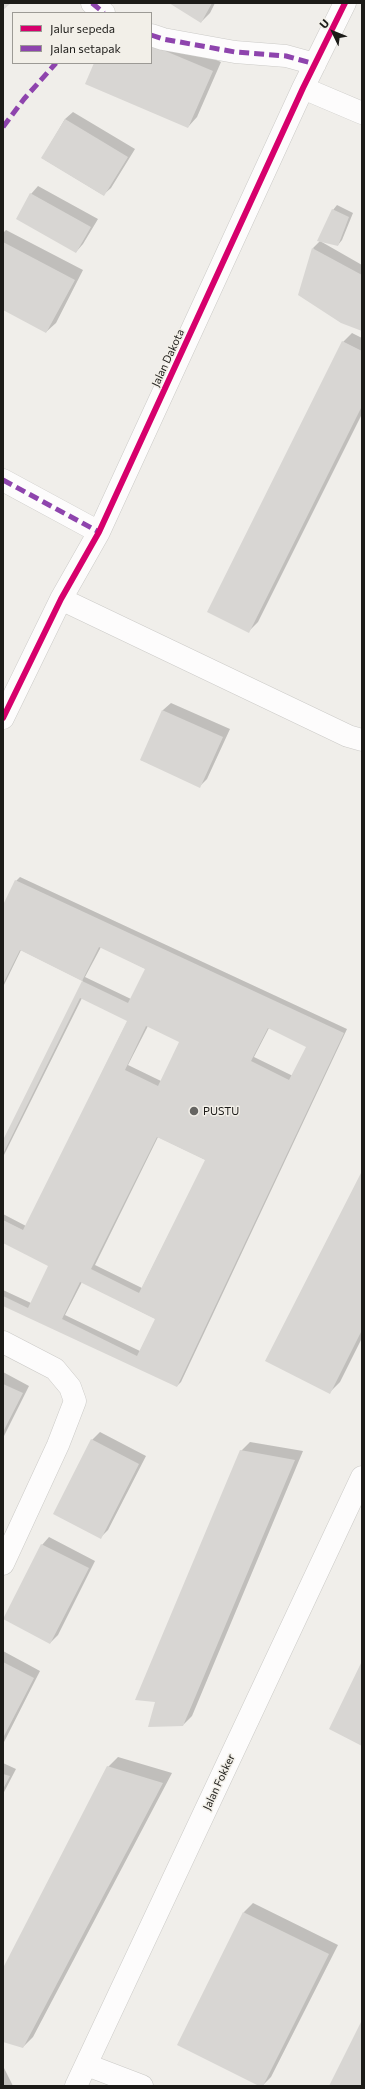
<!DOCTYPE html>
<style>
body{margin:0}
#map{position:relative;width:365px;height:2089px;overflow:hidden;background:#f0eeea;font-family:Commissioner,sans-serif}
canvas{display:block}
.frame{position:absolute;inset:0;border:4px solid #1c1b18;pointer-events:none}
.legend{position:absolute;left:12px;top:12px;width:140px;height:52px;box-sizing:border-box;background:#f2efe8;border:1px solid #9c9a95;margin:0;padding:5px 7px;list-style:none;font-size:12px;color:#1c1b18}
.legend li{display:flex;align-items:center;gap:8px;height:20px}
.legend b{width:20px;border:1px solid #9c9a95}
.north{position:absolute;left:313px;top:12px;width:40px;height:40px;-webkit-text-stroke:3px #f2efe8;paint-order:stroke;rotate:313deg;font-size:11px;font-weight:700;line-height:16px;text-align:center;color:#1c1b18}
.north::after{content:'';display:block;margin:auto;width:14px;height:18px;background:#1c1b18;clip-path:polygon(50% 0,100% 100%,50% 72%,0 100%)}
</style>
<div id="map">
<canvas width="365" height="2089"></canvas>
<div class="frame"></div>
<ul class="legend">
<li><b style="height:5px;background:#d6006c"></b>Jalur sepeda</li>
<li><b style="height:5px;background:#8e44ad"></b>Jalan setapak</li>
</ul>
<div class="north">U</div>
</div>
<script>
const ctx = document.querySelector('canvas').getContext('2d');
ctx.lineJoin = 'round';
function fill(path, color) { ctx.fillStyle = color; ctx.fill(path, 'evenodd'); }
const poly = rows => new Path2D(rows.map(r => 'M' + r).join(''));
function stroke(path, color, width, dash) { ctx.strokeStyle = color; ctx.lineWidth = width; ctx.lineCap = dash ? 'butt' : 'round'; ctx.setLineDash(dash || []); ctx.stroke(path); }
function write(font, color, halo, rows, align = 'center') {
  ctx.font = font + ' Commissioner,sans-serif'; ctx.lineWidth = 3; ctx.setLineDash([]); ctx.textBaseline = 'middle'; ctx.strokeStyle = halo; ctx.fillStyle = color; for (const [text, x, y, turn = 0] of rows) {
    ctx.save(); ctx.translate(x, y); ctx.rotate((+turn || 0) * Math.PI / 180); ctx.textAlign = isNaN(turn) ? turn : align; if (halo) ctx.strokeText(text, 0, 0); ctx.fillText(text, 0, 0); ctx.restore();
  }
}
const shadow = poly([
 [171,3,215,3,210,13,201,22],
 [151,32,221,62,197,117,188,127,95,63,151,63],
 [73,112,135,149,111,188,103,195,42,158,65,119],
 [38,186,98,219,83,244,76,252,31,194],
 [337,205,353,213,342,240,338,245,333,210],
 [6,230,83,270,56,323,46,332,3,309,3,233],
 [320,241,362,265,362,330,313,248],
 [352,333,362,338,362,414,258,622,248,632,343,342],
 [171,703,230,729,207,779,200,786,141,760,163,710],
 [20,877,347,1029,181,1382,177,1386,3,1305,3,1290,31,1303,50,1265,3,1242,3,1214,26,1226,128,1020,82,998,3,1157,3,1142,83,981,21,950,3,987,3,908,16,881],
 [101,947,146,969,131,999,85,977],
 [148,1026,181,1042,161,1081,128,1065],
 [269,1028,307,1046,293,1076,254,1057],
 [158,1137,206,1160,142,1288,95,1265],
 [82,1282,156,1319,140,1351,65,1315],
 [362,1173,362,1338,340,1382,329,1393],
 [3,1372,29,1386,3,1438],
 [100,1432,146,1456,108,1530,100,1538,92,1440],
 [250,1442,303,1451,192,1716,183,1725,241,1451],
 [49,1537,95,1561,58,1635,50,1643,42,1545],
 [3,1651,40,1671,3,1744],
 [118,1757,172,1773,33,2037,23,2047,3,2041,3,1970,108,1767],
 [3,1763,16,1769,3,1794],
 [253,1903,338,1945,271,2077,262,2086,244,1912],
 [3,2066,13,2086,3,2086]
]);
const building = poly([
 [3,3,11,3,3,10],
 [169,3,212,3,201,23],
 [151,45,213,71,188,128,85,84,94,63,151,63],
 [65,119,128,157,104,196,41,158],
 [30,193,91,227,76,253,16,219],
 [332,209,349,217,338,246,317,241],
 [3,242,75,280,46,333,3,310],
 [312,248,362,275,362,331,341,323,298,295],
 [342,341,362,351,362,406,249,633,207,612],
 [162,710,223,737,200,788,140,760],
 [15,880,344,1033,177,1387,3,1306,3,1296,28,1308,48,1266,3,1243,3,1220,23,1230,127,1021,80,998,3,1154,3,1140,82,981,20,950,3,984,3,905],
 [99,947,145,969,128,1003,82,981],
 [146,1026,179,1042,158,1086,125,1070],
 [268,1028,306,1047,289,1080,251,1061],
 [157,1137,205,1160,139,1293,91,1269],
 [80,1282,155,1319,137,1356,62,1319],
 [362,1171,362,1330,330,1394,265,1361],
 [3,1384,23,1393,3,1432],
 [91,1439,139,1464,101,1539,53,1514],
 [240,1450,295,1460,183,1726,148,1727,155,1702,135,1700],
 [41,1544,89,1568,50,1644,3,1619],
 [362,1661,362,1746,329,1729],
 [3,1662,34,1678,3,1738],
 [107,1766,163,1783,23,2048,3,2042,3,1968],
 [3,1774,10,1776,3,1789],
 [243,1912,329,1954,263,2086,259,2086,177,2045],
 [362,2020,362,2086,329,2086]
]);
const minor = poly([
 [92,3,104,13],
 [151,35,163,39,235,52,286,56,315,64],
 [303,88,362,113],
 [3,480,99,532],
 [61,599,348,736,362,740],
 [3,718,61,599,99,532,303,88,345,3],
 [3,1342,55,1369,70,1387,75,1401,58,1445,3,1564],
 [87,2065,142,2086],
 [76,2086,362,1477]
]);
const quiet = poly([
 [92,3,104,13],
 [151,35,163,39,235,52,286,56,315,64],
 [3,127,24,99,56,63],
 [3,480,99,532]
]);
const cycleway = poly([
 [3,718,61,599,99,532,303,88,345,3]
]);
const markers = [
 [194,1111,5,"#666562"]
];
const streetNames = [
 ["Jalan Dakota",168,358,-65],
 ["Jalan Fokker",219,1782,-65]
];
const poiNames = [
 ["PUSTU",203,1111]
];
fill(shadow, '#0003');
fill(building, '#d8d6d3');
stroke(minor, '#cbcac7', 23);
stroke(minor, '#fdfcfc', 22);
stroke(quiet, '#8e44ad', 5, [10, 5]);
stroke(cycleway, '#d6006c', 6);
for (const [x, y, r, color] of markers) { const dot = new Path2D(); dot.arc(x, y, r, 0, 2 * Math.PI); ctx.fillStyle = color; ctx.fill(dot); stroke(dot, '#f2efe8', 1.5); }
write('11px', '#1c1b18', '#f2efe8', streetNames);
write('11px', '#1c1b18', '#f2efe8', poiNames, 'left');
</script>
